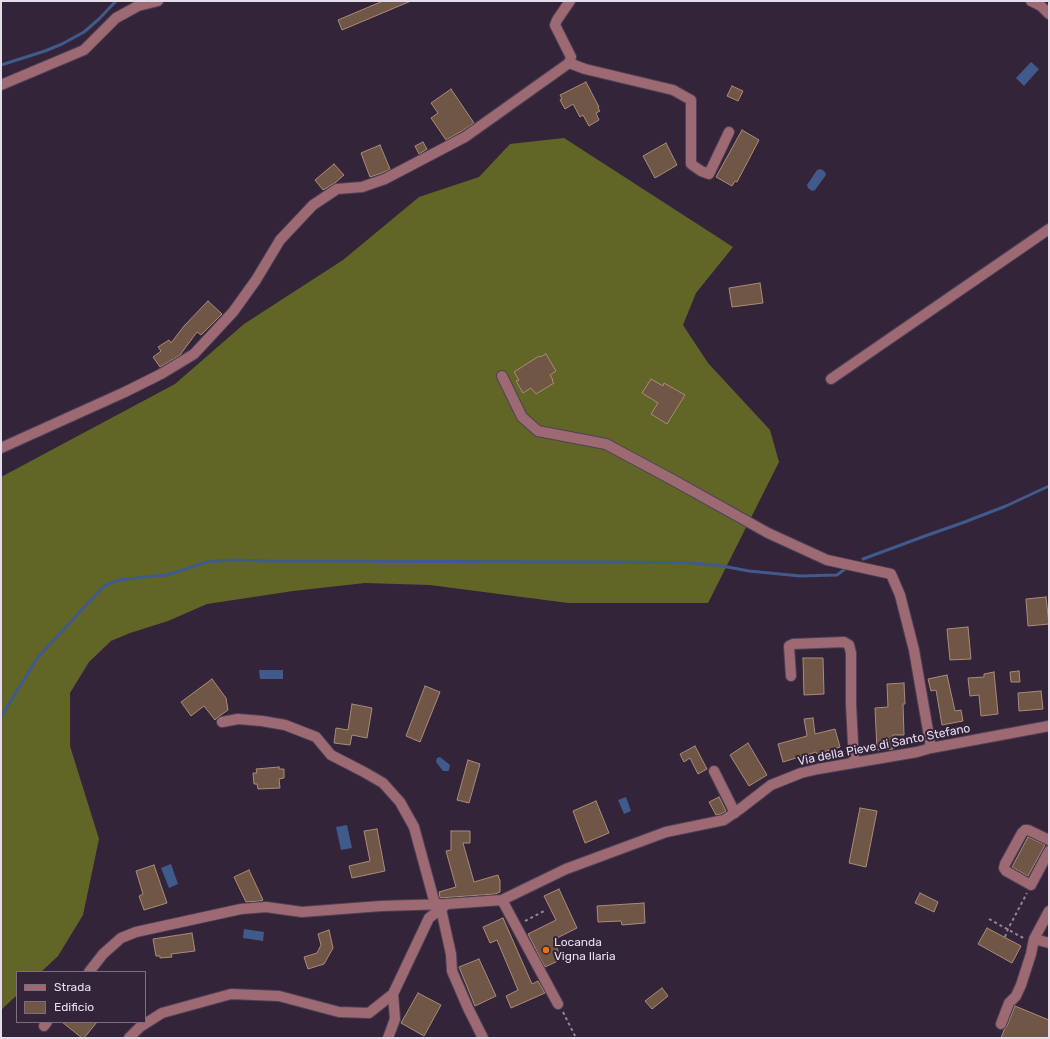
<!DOCTYPE html>
<style>
body{margin:0}
#map{position:relative;width:1050px;height:1039px;overflow:hidden;background:#34243a;font-family:Rubik,sans-serif}
canvas{display:block}
.frame{position:absolute;inset:0;border:2px solid #e6dcea;pointer-events:none}
.legend{position:absolute;left:16px;top:971px;width:130px;height:52px;box-sizing:border-box;background:#34243a;border:1px solid #7b6e80;margin:0;padding:5px 7px;list-style:none;font-size:12px;color:#e6dcea}
.legend li{display:flex;align-items:center;gap:8px;height:20px}
.legend b{width:20px;border:1px solid #7b6e80}
</style>
<div id="map">
<canvas width="1050" height="1039"></canvas>
<div class="frame"></div>
<ul class="legend">
<li><b style="height:5px;background:#9d6a74"></b>Strada</li>
<li><b style="height:11px;background:#705644"></b>Edificio</li>
</ul>
</div>
<script>
const ctx = document.querySelector('canvas').getContext('2d');
ctx.lineJoin = 'round';
function fill(path, color) { ctx.fillStyle = color; ctx.fill(path, 'evenodd'); }
const poly = rows => new Path2D(rows.map(r => 'M' + r).join(''));
function stroke(path, color, width, dash) { ctx.strokeStyle = color; ctx.lineWidth = width; ctx.lineCap = dash ? 'butt' : 'round'; ctx.setLineDash(dash || []); ctx.stroke(path); }
function write(font, color, halo, rows, align = 'center') {
  ctx.font = font + ' Rubik,sans-serif'; ctx.lineWidth = 4; ctx.setLineDash([]); ctx.textBaseline = 'middle'; ctx.strokeStyle = halo; ctx.fillStyle = color; for (const [text, x, y, turn = 0] of rows) {
    ctx.save(); ctx.translate(x, y); ctx.rotate((+turn || 0) * Math.PI / 180); ctx.textAlign = isNaN(turn) ? turn : align; if (halo) ctx.strokeText(text, 0, 0); ctx.fillText(text, 0, 0); ctx.restore();
  }
}
const forest = poly([
 [564,138,733,247,696,293,683,325,708,363,770,430,779,462,708,603,568,603,430,585,365,583,293,591,207,604,168,621,130,633,111,641,89,662,70,693,70,746,99,839,83,915,58,956,41,972,17,972,17,995,1,1010,1,477,175,384,244,324,343,260,419,197,479,177,510,144]
]);
const water = poly([
 [1031,62,1039,69,1024,86,1016,78],
 [821,169,825,172,826,175,815,190,812,191,808,188,807,185,817,170],
 [259,670,283,670,283,679,260,679],
 [440,757,450,765,449,770,448,771,443,771,436,762,437,758],
 [626,797,631,811,624,814,618,800],
 [347,825,352,848,341,850,336,827],
 [171,864,178,884,169,888,161,868],
 [244,929,264,932,263,941,243,938]
]);
const stream = poly([
 [1,65,45,51,62,44,84,32,99,19,116,1],
 [863,559,925,536,962,523,1006,506,1049,486],
 [1,717,38,657,104,586,119,580,154,576,167,575,207,562,232,560,270,561,608,562,693,563,722,566,749,571,800,576,837,575,845,569]
]);
const building = poly([
 [383,1,411,1,342,30,338,20,383,1],
 [586,82,599,107,598,108,600,111,596,113,599,120,589,126,583,115,580,117,573,104,565,109,560,100,562,99,560,95,586,82],
 [732,86,743,91,738,101,727,96,732,86],
 [451,89,474,123,462,131,446,140,431,118,438,113,431,103,451,89],
 [742,130,759,140,737,182,735,181,732,186,716,177,742,130],
 [423,142,427,149,419,154,415,146,423,142],
 [666,143,677,165,655,178,643,156,666,143],
 [380,145,390,169,382,173,370,177,361,153,380,145],
 [334,164,344,175,335,183,323,190,315,180,334,164],
 [760,283,763,303,732,307,729,288,760,283],
 [208,301,222,314,201,335,197,332,180,355,160,367,153,357,161,351,158,347,169,340,171,343,184,326,208,301],
 [546,354,556,371,550,375,553,380,552,381,554,383,536,394,531,388,523,393,516,381,519,380,514,372,539,356,540,357,546,354],
 [651,379,663,386,664,383,685,395,667,424,651,414,658,403,642,393,651,379],
 [1046,597,1049,624,1028,626,1026,599,1046,597],
 [968,627,971,659,950,660,947,629,968,627],
 [803,658,823,658,824,694,804,695,803,658],
 [1019,671,1020,682,1011,682,1010,672,1019,671],
 [994,672,998,714,981,716,979,695,970,696,968,678,984,677,984,674,994,672],
 [947,675,955,711,961,710,963,721,942,725,936,690,931,691,928,679,947,675],
 [212,679,226,698,228,710,218,717,215,720,204,706,191,716,181,702,212,679],
 [904,683,905,704,903,704,904,735,893,735,893,749,877,750,875,708,888,707,887,684,904,683],
 [425,686,440,692,420,742,406,736,425,686],
 [1041,691,1043,709,1019,711,1018,693,1041,691],
 [352,704,372,708,367,738,352,735,350,745,334,743,336,728,348,730,352,704],
 [813,718,815,734,835,729,840,747,817,754,816,752,783,762,778,744,807,736,804,719,813,718],
 [748,743,767,775,749,786,730,755,748,743],
 [695,746,707,769,698,774,690,758,684,762,680,754,695,746],
 [468,760,480,764,469,803,457,800,468,760],
 [279,767,279,769,284,769,284,778,279,779,280,788,258,789,257,784,254,784,253,773,257,773,256,769,279,767],
 [719,797,726,811,721,814,716,815,709,802,719,797],
 [596,801,609,833,585,843,573,811,596,801],
 [860,808,877,811,866,867,849,863,860,808],
 [377,829,385,871,352,878,349,866,370,861,364,831,377,829],
 [451,831,470,831,470,843,463,843,474,882,498,875,500,881,500,892,495,894,440,898,439,892,456,887,446,851,451,850,451,831],
 [1028,837,1045,845,1028,876,1012,867,1028,837],
 [154,865,167,903,144,910,139,896,143,894,136,871,154,865],
 [249,870,263,900,260,901,246,902,234,877,249,870],
 [559,889,577,928,553,940,562,959,545,967,528,934,556,920,544,896,559,889],
 [920,893,938,902,934,912,915,903,920,893],
 [644,903,645,923,622,925,621,921,598,922,597,906,644,903],
 [503,918,532,984,538,981,545,993,511,1008,506,996,518,990,497,940,490,943,483,927,503,918],
 [987,928,1021,946,1012,963,978,944,987,928],
 [329,930,333,948,324,964,308,969,304,957,317,953,321,945,318,934,329,930],
 [192,933,195,951,171,954,172,957,160,958,160,956,156,956,153,939,192,933],
 [479,959,496,996,475,1006,459,967,479,959],
 [662,988,668,996,652,1009,645,1001,662,988],
 [418,993,441,1005,424,1036,401,1023,418,993],
 [1015,1006,1049,1020,1049,1038,1001,1038,1004,1030,1007,1026,1015,1006],
 [62,1022,97,1022,84,1038,82,1038,62,1022]
]);
const path = poly([
 [989,919,1025,939],
 [525,921,546,910],
 [1005,937,1008,929,1027,893],
 [563,1012,576,1038]
]);
const minor = poly([
 [1031,1,1041,6,1049,14],
 [569,63,585,69,673,90,691,100,691,164,701,171,709,174,729,132],
 [1,85,84,50,116,18,138,6,158,1],
 [502,376,522,417,538,431,606,444,673,480,768,533,827,560,891,574,900,595,914,650,931,748],
 [831,379,1049,229],
 [1,448,125,392,161,374,194,354,233,312,256,280,280,240,313,205,337,189,362,187,385,179,465,137,569,63,571,57,555,25,557,20,570,1],
 [791,676,789,646,793,644,844,642,849,645,851,653,851,704,854,763],
 [222,722,238,719,262,721,285,725,316,737,331,755,364,772,383,783,400,802,414,827,435,904],
 [714,771,735,813],
 [1049,840,1028,830,1025,830,1022,833,1005,864,1004,868,1006,871,1031,885,1049,851],
 [502,900,558,1004],
 [441,909,451,954,452,971,468,1008,483,1038],
 [1049,911,1034,939,1049,943],
 [89,972,103,954,121,938,136,932,241,909,266,907,302,912,381,906,447,904],
 [1001,1024,1009,1003,1016,996,1021,985,1031,954,1034,939],
 [44,1026,47,1022],
 [129,1038,140,1027,162,1013,231,994,279,996,339,1012,369,1013,393,994,429,918,447,904,502,900,566,869,666,832,724,820,740,809,771,785,801,773,818,769,917,752,931,748,1049,726],
 [388,1038,395,1019,393,994]
]);
const markers = [
 [546,950,4,"#e8710a"]
];
const streetNames = [
 ["Via della Pieve di Santo Stefano",884,745,-11]
];
const poiNames = [
 ["Locanda",554,943],
 ["Vigna Ilaria",554,957]
];
fill(forest, '#616627');
fill(water, '#405a8b');
stroke(stream, '#405a8b', 3);
fill(building, '#705644');
stroke(building, '#a98c79', 1);
stroke(minor, '#504156', 12);
stroke(path, '#938698', 2, [3, 3]);
stroke(minor, '#9d6a74', 10);
for (const [x, y, r, color] of markers) { const dot = new Path2D(); dot.arc(x, y, r, 0, 2 * Math.PI); ctx.fillStyle = color; ctx.fill(dot); stroke(dot, '#34243a', 1.5); }
write('12px', '#e6dcea', '#34243a', streetNames);
write('12px', '#e6dcea', '#34243a', poiNames, 'left');
</script>
